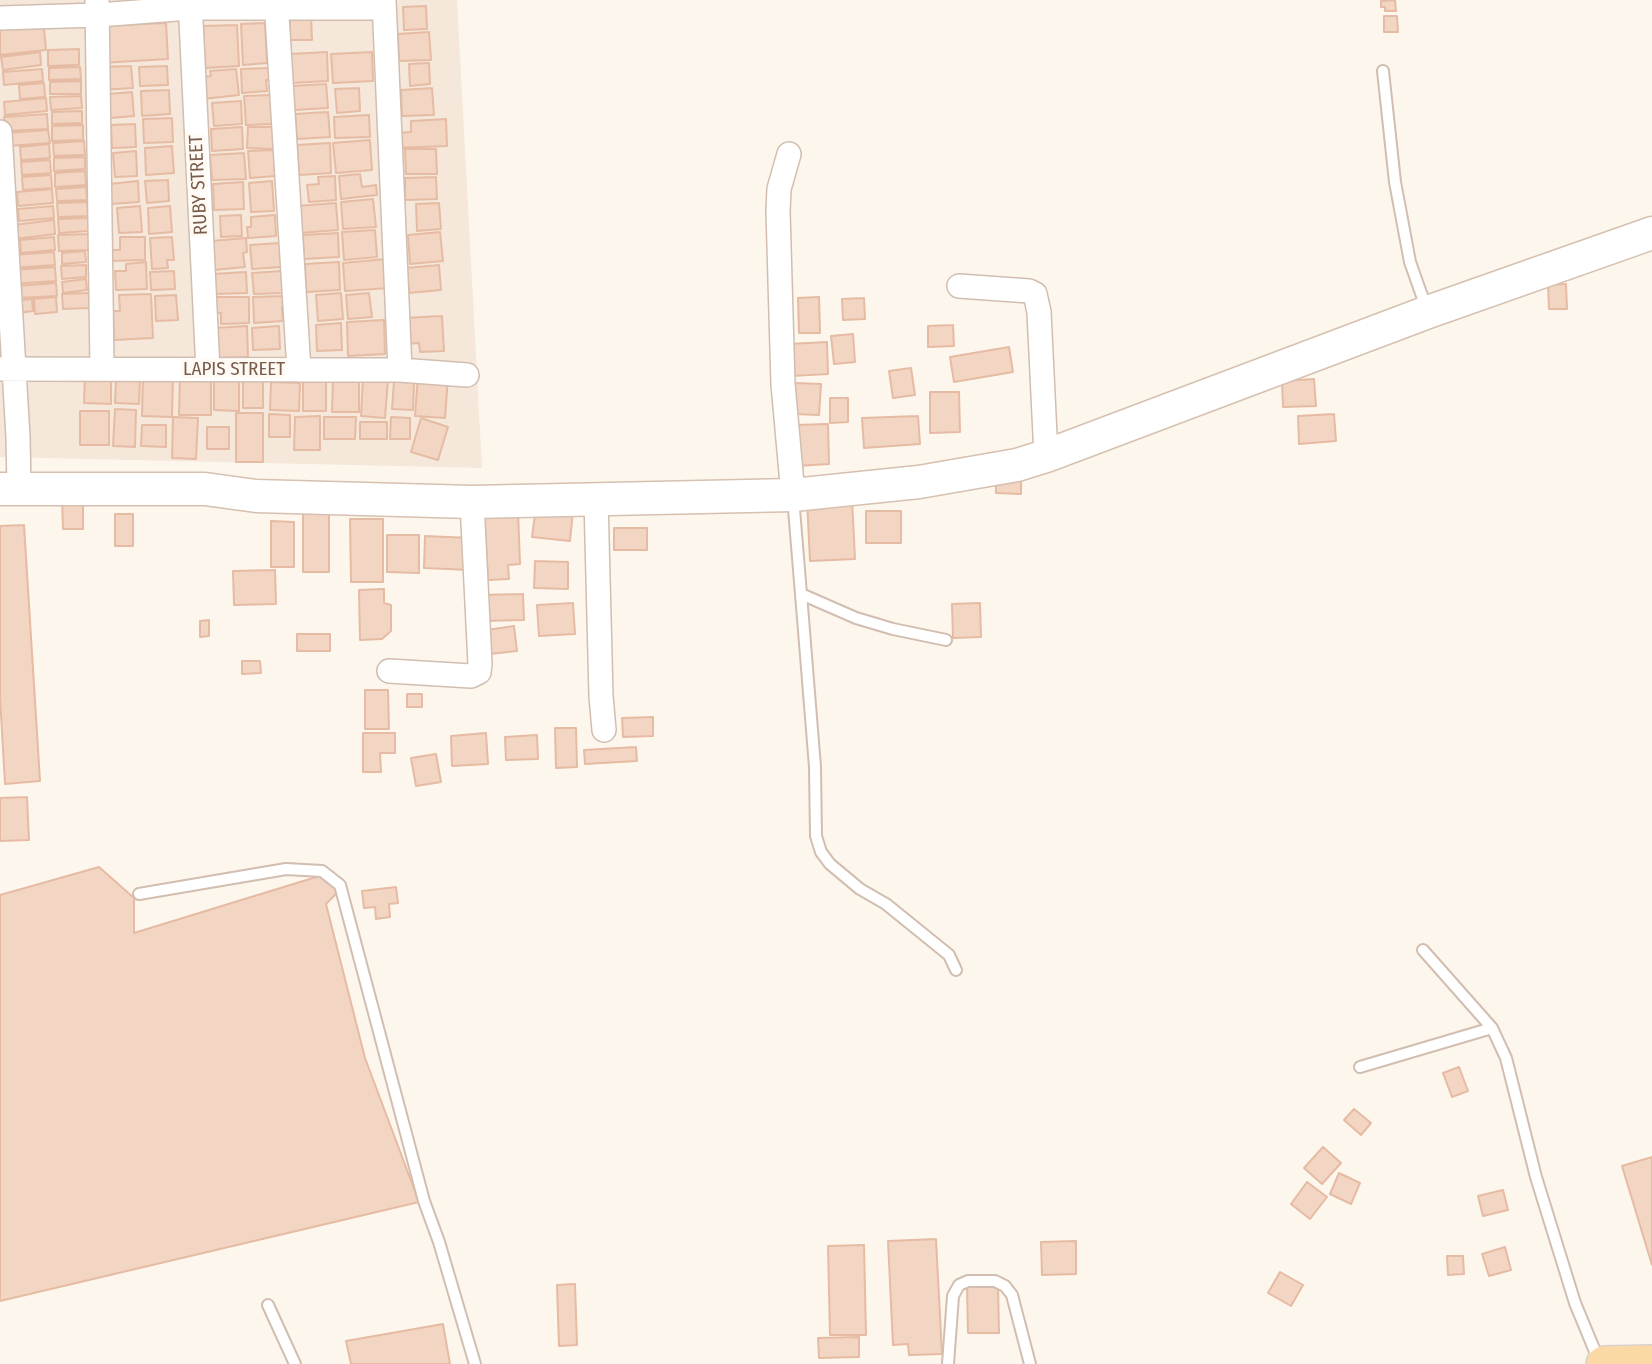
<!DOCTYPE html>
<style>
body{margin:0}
canvas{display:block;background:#fdf6ec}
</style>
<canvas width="1652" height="1364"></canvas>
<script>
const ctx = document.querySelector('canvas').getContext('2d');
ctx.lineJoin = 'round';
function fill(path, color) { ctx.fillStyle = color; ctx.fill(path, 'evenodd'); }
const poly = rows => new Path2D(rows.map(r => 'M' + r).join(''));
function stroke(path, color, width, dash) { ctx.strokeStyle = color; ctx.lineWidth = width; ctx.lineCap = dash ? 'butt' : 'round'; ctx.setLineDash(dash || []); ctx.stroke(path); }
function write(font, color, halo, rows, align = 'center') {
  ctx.font = font + ' "Fira Sans Condensed",sans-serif'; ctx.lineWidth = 7; ctx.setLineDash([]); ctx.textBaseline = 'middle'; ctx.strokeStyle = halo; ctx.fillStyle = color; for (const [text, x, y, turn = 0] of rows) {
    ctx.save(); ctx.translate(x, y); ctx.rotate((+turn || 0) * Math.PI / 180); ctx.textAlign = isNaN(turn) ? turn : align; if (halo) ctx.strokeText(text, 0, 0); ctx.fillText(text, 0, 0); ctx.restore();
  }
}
const residential = poly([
 [0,0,457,0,482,468,0,457]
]);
const building = poly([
 [1395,0,1396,11,1385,11,1385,7,1381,7,1381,1,1395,0],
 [426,6,427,29,404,30,403,7,426,6],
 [290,16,311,16,312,40,290,40,290,16],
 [1384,16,1397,16,1398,32,1384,32,1384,16],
 [43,19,46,50,0,55,0,23,43,19],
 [166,23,168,59,101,63,99,26,166,23],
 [265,23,267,63,243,65,241,24,265,23],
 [237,25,239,66,205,68,203,26,237,25],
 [429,32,431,60,399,61,398,34,429,32],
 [79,49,79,65,48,66,48,50,79,49],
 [40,52,41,65,3,70,1,57,40,52],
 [327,52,328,81,291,83,290,54,327,52],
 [372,52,373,81,333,83,331,54,372,52],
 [429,63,430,84,410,86,409,64,429,63],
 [131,66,133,88,100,90,99,67,131,66],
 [167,66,168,85,140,86,139,67,167,66],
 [80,67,81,79,49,80,49,68,80,67],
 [270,68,271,80,266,80,267,91,242,93,241,69,270,68],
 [42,69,43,81,4,85,3,72,42,69],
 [236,69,239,95,203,99,201,77,211,76,210,71,236,69],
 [81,81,81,94,50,94,50,82,81,81],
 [44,83,45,97,20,99,19,85,44,83],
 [326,84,328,108,294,110,292,86,326,84],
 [359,88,360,111,337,113,335,89,359,88],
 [432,88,434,115,402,116,401,90,432,88],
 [169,90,170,114,142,116,141,91,169,90],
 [132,92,134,116,110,118,108,94,132,92],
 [272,95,273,124,246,125,244,96,272,95],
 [81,96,82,108,51,110,50,97,81,96],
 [46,98,47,111,5,115,4,102,46,98],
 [241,101,242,124,214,126,212,103,241,101],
 [82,111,82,123,52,124,52,112,82,111],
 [328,112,330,137,297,139,295,114,328,112],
 [47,114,48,129,5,131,4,117,47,114],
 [369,115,370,137,335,138,334,117,369,115],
 [172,118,173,142,144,143,143,119,172,118],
 [446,119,447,146,395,148,394,133,411,132,411,121,446,119],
 [135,124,136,147,112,148,111,125,135,124],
 [83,125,83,140,52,141,52,126,83,125],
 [242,127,243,149,212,151,211,129,242,127],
 [248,127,274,127,273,149,247,148,248,127],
 [48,130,50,143,7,146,6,133,48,130],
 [370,140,372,170,336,173,333,143,370,140],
 [84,141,85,155,54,156,53,143,84,141],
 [330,143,331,173,299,175,297,145,330,143],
 [49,144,50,158,21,160,20,147,49,144],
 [172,146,174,173,146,175,145,148,172,146],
 [405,149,436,149,437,174,406,174,405,149],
 [274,150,275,176,250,178,248,151,274,150],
 [136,151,137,176,115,177,113,153,136,151],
 [244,153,246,179,212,180,210,155,244,153],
 [85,157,85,169,54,171,54,158,85,157],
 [50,160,51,173,22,175,21,162,50,160],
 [85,171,86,185,55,187,55,173,85,171],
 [360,174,362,187,376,185,377,195,341,199,339,176,360,174],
 [51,175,52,188,23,190,22,177,51,175],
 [335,176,336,200,309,202,307,185,319,184,318,177,335,176],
 [436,177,437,199,405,200,405,178,436,177],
 [168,180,169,201,147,203,145,181,168,180],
 [138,181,139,202,111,204,109,184,138,181],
 [272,181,274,211,251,212,249,183,272,181],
 [243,182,244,209,214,210,213,184,243,182],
 [86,187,87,200,57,201,56,189,86,187],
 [52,189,53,203,18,206,17,192,52,189],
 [373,199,376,227,343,229,341,202,373,199],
 [87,202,88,216,58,217,57,203,87,202],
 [336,203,338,230,300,233,297,206,336,203],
 [439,203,441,229,417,231,416,204,439,203],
 [53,206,54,218,19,221,18,209,53,206],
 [140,206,142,232,119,233,117,208,140,206],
 [170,206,172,232,149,234,148,208,170,206],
 [241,215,242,236,221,237,220,216,241,215],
 [275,215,276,236,248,238,247,227,251,227,251,217,275,215],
 [88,218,88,231,59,233,58,219,88,218],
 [54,220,55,234,15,239,13,225,54,220],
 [375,230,377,257,344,260,342,232,375,230],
 [440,232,443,261,410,264,408,235,440,232],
 [338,233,339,257,304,259,303,235,338,233],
 [89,234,90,250,59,251,58,235,89,234],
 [54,237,55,250,21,253,20,240,54,237],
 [120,237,145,237,145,260,110,261,109,250,120,250,120,237],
 [172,237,174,260,167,260,168,268,152,269,150,238,172,237],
 [246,238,247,252,243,253,245,267,214,270,211,241,246,238],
 [280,243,282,267,252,269,250,245,280,243],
 [85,251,86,262,62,264,62,253,85,251],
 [54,252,55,265,13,268,12,255,54,252],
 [386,259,389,288,345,291,343,263,386,259],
 [146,262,147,289,116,290,115,271,126,271,126,264,146,262],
 [339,262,340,290,306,292,305,264,339,262],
 [86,265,86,277,62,279,61,266,86,265],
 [439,265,441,290,409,293,406,268,439,265],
 [55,267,56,281,13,284,12,270,55,267],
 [174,271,175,289,151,290,150,272,174,271],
 [282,271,283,293,254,294,252,273,282,271],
 [246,272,247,293,214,294,213,274,246,272],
 [86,279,87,290,63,293,62,282,86,279],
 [56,283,57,296,18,298,17,286,56,283],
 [1566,284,1567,309,1549,309,1548,285,1566,284],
 [89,293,89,308,63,309,62,294,89,293],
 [341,293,343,319,318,321,316,295,341,293],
 [369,293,372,317,348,319,346,295,369,293],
 [151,294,153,338,114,340,113,311,120,311,119,295,151,294],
 [176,295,178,320,156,321,155,296,176,295],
 [287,296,287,307,282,307,283,321,254,323,253,297,287,296],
 [56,297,57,312,35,314,34,299,56,297],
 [215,297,249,297,249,323,221,324,221,313,215,313,215,297],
 [819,297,820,333,799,333,798,298,819,297],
 [864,298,865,319,843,320,842,299,864,298],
 [32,299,33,311,17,313,16,301,32,299],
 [442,316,444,351,420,352,419,343,404,344,403,318,442,316],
 [384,320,385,354,348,356,347,322,384,320],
 [341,323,342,350,317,351,316,325,341,323],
 [953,325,954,346,928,347,928,326,953,325],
 [247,326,248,357,215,358,214,328,247,326],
 [279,326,280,349,253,350,252,328,279,326],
 [853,334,855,362,834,364,831,336,853,334],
 [827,342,828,374,791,376,789,344,827,342],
 [1009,347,1013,372,954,382,950,357,1009,347],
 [911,368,915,395,893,398,889,371,911,368],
 [214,371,239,371,239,411,214,410,214,371],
 [85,372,111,373,111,404,84,403,85,372],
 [243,372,263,372,263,408,243,408,243,372],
 [180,374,211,374,211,415,179,415,180,374],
 [143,375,173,376,172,417,142,416,143,375],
 [418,375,448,377,445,418,415,416,418,375],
 [363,378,388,380,385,418,361,416,363,378],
 [116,379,140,380,139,404,115,403,116,379],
 [333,379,359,380,359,412,332,412,333,379],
 [1314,379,1316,406,1283,407,1282,381,1314,379],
 [303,381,326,382,326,411,303,411,303,381],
 [394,381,414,381,413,410,392,409,394,381],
 [271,382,300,383,299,411,270,410,271,382],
 [795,383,821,384,819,415,794,414,795,383],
 [930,392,959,392,960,432,930,433,930,392],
 [830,398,848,398,848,422,830,423,830,398],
 [115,409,136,410,135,447,113,446,115,409],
 [80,411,109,411,109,445,80,445,80,411],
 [236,413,263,413,263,462,236,462,236,413],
 [269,414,290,415,290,437,269,437,269,414],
 [1334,414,1336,441,1299,444,1298,416,1334,414],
 [320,416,320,450,294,450,295,417,320,416],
 [918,416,920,444,864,448,862,418,918,416],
 [173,417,198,418,196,459,172,458,173,417],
 [324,417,356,417,355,439,324,439,324,417],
 [391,417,410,418,410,439,390,439,391,417],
 [421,418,448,427,438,460,411,452,421,418],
 [360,422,387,422,387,439,360,439,360,422],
 [828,424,829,464,796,466,795,425,828,424],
 [142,425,166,425,166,447,141,446,142,425],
 [207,427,229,427,229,449,207,449,207,427],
 [996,473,1021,474,1021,494,996,493,996,473],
 [852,498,855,559,810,561,807,500,852,498],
 [83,499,83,529,63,529,62,500,83,499],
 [536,507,573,511,570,541,532,537,536,507],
 [303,509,329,509,329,572,303,572,303,509],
 [518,511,520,564,508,565,509,579,488,580,484,513,518,511],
 [866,511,901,511,901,543,866,543,866,511],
 [115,514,133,514,133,546,115,546,115,514],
 [350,519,383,519,383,582,351,582,350,519],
 [271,521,294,522,294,567,271,567,271,521],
 [24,525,40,781,5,784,0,697,0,526,24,525],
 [614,528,647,528,647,550,614,550,614,528],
 [387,535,419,535,419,573,387,572,387,535],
 [425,536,471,538,470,570,424,568,425,536],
 [535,561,568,562,568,589,534,588,535,561],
 [275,570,276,604,234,605,233,571,275,570],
 [384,589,384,603,391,605,391,631,382,639,360,640,359,590,384,589],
 [523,594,524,620,481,621,481,595,523,594],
 [573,603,575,634,539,636,537,605,573,603],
 [980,603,981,637,953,638,952,604,980,603],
 [209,620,209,636,200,637,200,621,209,620],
 [514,626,517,651,490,654,487,630,514,626],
 [297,634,330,634,330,651,297,651,297,634],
 [242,661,260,661,261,673,242,674,242,661],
 [365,690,388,690,389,729,365,729,365,690],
 [407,694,422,694,422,707,407,707,407,694],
 [653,717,653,736,623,737,622,718,653,717],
 [555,728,576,728,577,767,556,768,555,728],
 [363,733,395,733,395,753,380,753,381,772,363,772,363,733],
 [486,733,488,764,452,766,451,736,486,733],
 [537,735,538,759,506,760,505,737,537,735],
 [636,747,637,761,585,764,584,750,636,747],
 [436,754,441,782,416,786,411,758,436,754],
 [27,797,29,840,0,841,0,798,27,797],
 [99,867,134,898,134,933,326,874,341,889,326,904,365,1058,419,1202,0,1301,0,895,99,867],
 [396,887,398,903,389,904,390,917,376,919,375,907,364,908,362,891,396,887],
 [1459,1067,1468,1091,1452,1097,1443,1073,1459,1067],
 [1354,1109,1371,1123,1361,1135,1344,1120,1354,1109],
 [1323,1147,1341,1163,1322,1184,1304,1168,1323,1147],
 [1652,1157,1652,1265,1622,1166,1652,1157],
 [1339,1173,1360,1183,1351,1204,1330,1194,1339,1173],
 [1307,1182,1327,1197,1310,1219,1291,1204,1307,1182],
 [1503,1190,1508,1210,1483,1216,1478,1196,1503,1190],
 [936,1239,942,1354,909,1355,908,1344,893,1345,888,1241,936,1239],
 [1076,1241,1076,1274,1042,1275,1041,1242,1076,1241],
 [864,1245,866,1335,830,1335,828,1246,864,1245],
 [1505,1247,1511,1270,1489,1276,1482,1254,1505,1247],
 [1447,1256,1463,1256,1464,1274,1448,1275,1447,1256],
 [1280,1272,1303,1285,1291,1306,1268,1293,1280,1272],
 [575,1284,577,1345,559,1346,557,1285,575,1284],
 [998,1285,999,1333,968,1333,967,1286,998,1285],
 [443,1324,450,1364,351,1364,346,1341,443,1324],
 [859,1337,859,1357,819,1358,818,1338,859,1337]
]);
const lane = poly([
 [1383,71,1395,182,1410,262,1427,310],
 [793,497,801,594,856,618,893,629,946,640],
 [801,594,815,767,816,836,821,852,830,864,860,889,886,904,949,955,956,970],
 [139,894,286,869,322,871,340,885,424,1201,439,1242,475,1364],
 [1423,950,1492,1028,1506,1058,1536,1177,1575,1303,1599,1361],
 [1360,1067,1492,1028],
 [268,1305,295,1364],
 [948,1364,953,1296,959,1285,968,1281,995,1281,1005,1286,1012,1295,1030,1364]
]);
const street = poly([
 [190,0,208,370],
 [276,0,299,370],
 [384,0,400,370],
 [97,1,102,369],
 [0,18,98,15,190,8,384,8],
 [0,132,18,437,19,488],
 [789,154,779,189,778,211,783,384,793,495],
 [959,286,1029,291,1035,294,1039,312,1046,456],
 [0,369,400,370,467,375],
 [596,499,601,696,604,730],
 [389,671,471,676,479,672,480,664,472,502]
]);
const secondary = poly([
 [0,489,205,489,256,496,472,502,793,495,919,482,1017,465,1046,456,1428,312,1652,233]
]);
const primary = poly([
 [1604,1364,1652,1363]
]);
const streetNames = [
 ["RUBY STREET",199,185,-93],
 ["LAPIS STREET",234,370]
];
fill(residential, '#f5e8da');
fill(building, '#f3d5c3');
stroke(building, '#e6bba3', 2);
stroke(lane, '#d1beb0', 14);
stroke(street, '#d1beb0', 26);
stroke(secondary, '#d6c0b0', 35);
stroke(primary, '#dad1cd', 38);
stroke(lane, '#fff', 10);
stroke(street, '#fff', 23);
stroke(secondary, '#fff', 32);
stroke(primary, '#fbd9a5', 35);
write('19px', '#7a5c4d', '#fffaf3', streetNames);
</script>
